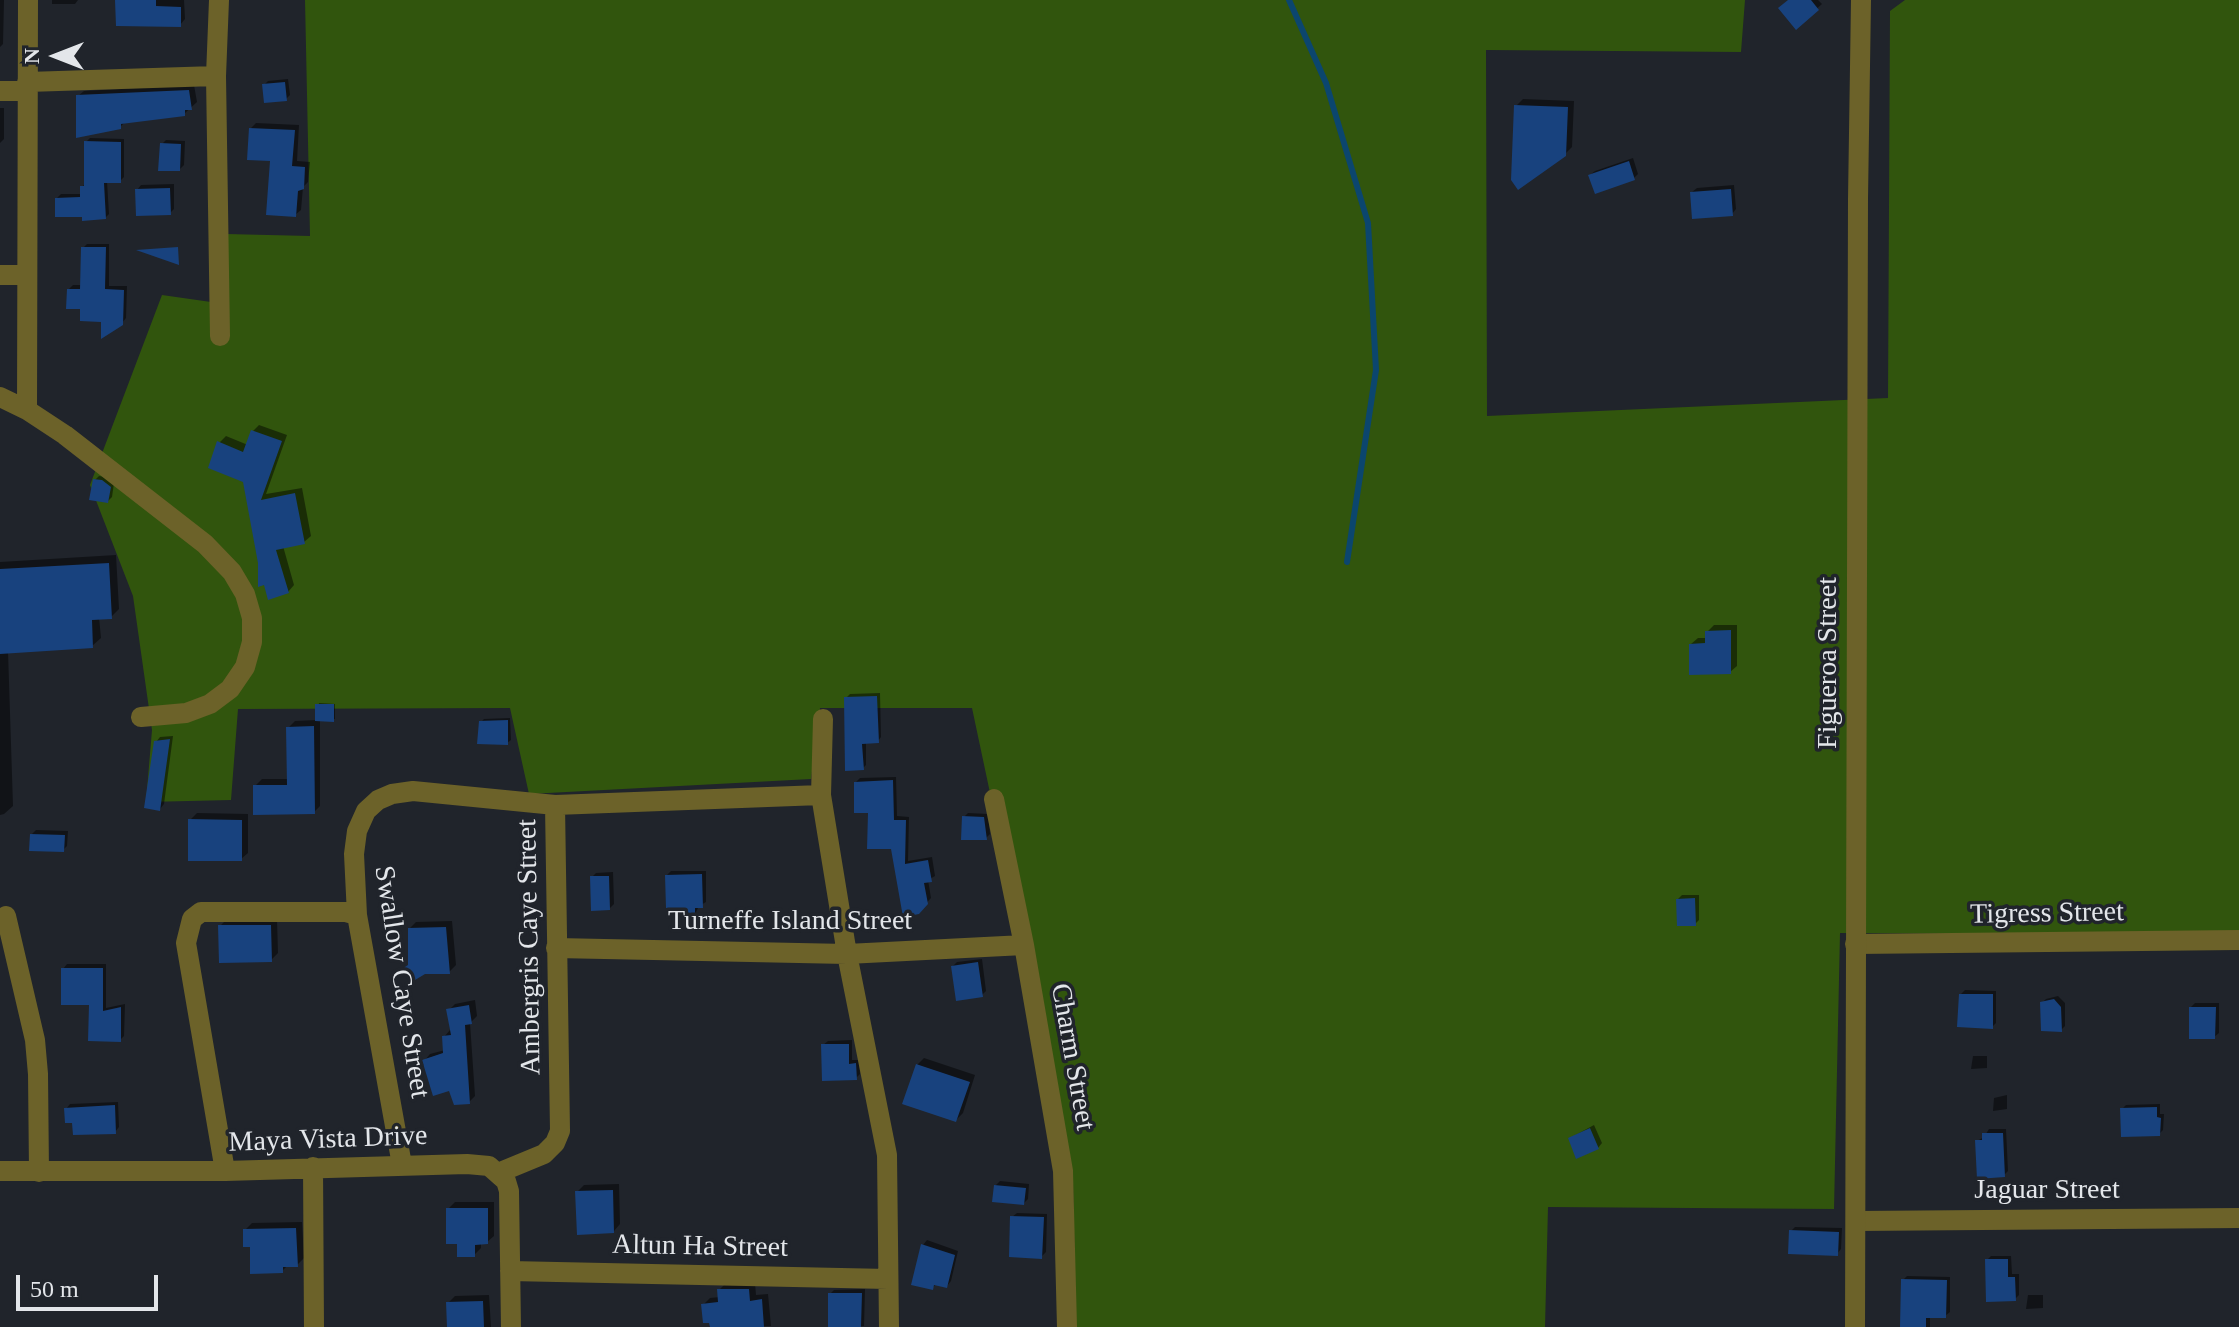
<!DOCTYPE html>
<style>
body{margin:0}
#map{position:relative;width:2239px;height:1327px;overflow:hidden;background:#20242b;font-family:Georgia,serif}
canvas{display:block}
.north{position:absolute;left:16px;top:16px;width:80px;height:80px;-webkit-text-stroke:6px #20242b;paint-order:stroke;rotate:270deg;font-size:22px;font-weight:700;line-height:32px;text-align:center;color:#e3e6ea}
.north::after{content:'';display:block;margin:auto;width:28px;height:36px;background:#e3e6ea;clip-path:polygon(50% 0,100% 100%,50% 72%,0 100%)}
.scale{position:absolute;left:16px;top:1275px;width:142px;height:36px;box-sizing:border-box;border:4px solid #e3e6ea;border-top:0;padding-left:10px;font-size:24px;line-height:28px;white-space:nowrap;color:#e3e6ea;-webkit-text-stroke:6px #20242b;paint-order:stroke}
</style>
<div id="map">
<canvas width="2239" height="1327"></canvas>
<div class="north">N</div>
<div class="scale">50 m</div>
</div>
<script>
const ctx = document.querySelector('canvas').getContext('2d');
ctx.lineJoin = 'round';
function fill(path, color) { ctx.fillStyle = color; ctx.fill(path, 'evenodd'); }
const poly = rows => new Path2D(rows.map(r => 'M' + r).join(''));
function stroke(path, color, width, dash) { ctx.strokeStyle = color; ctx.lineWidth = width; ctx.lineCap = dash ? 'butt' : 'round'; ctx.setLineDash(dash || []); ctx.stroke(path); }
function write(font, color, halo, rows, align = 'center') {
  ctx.font = font + ' Georgia,serif'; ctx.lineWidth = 7; ctx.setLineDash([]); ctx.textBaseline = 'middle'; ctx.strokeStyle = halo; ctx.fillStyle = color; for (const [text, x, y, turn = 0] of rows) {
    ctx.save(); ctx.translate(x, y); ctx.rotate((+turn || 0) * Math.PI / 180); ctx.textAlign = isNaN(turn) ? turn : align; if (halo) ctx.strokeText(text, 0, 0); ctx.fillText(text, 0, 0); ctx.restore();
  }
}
const green = poly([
 [305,0,1745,0,1741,52,1486,50,1487,416,1888,398,1890,11,1905,0,2239,0,2239,935,1840,933,1834,1209,1548,1207,1545,1327,1076,1327,1073,1184,972,708,820,708,811,779,529,794,510,708,238,709,231,800,146,802,152,730,133,596,90,485,162,295,225,304,226,234,310,236]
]);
const shadow = poly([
 [0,0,4,0,3,44,0,47],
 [52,0,78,0,75,4,52,4],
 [135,0,184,0,185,19,180,25],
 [1790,0,1818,0,1822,4,1796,27],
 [288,79,290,95,286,99,264,85,268,81],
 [194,85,197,102,184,114,126,121,120,127,78,96,84,91],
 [1523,99,1574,101,1572,147,1564,155,1516,106],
 [0,108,4,108,4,139,0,143],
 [256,123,299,125,297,161,310,162,308,182,303,187,301,210,295,215,272,159,251,128],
 [90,138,124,139,124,177,120,181,107,181,109,214,105,218,83,215,57,198,61,194,82,194,82,187,86,183,86,142],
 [166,140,185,141,184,165,180,169,162,144],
 [1633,158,1638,174,1634,178,1590,175,1595,171],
 [174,184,174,209,170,213,137,190,141,185],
 [1734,185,1736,209,1732,214,1692,192,1697,188],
 [87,244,109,244,109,286,127,286,126,318,122,323,103,320,69,289,73,285,82,285,83,248],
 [259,425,287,435,266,494,302,488,311,536,304,542,283,546,294,585,288,592,260,563,245,481,219,443,226,436,248,445,253,431],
 [99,476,106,477,114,483,112,497,108,501,95,480],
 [116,555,119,609,111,617,99,617,101,638,92,646,8,651,13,806,4,814,0,815,0,562],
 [1714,625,1737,625,1737,666,1730,672,1691,644,1698,638,1707,638,1707,632],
 [880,693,881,737,878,741,866,741,866,765,863,768,846,698,850,694],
 [319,703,335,704,335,719,320,720,320,806,314,812,255,786,262,779,289,779,288,728,295,721,317,720],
 [510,718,511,740,507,743,481,722,484,719],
 [173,736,164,804,160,809,156,742,160,737],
 [896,777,897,816,909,817,908,861,932,857,935,876,928,880,931,898,918,912,893,847,856,782,860,778],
 [197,813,248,814,248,853,241,859,190,820],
 [968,813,988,814,990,834,986,838,964,817],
 [36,830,68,831,67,846,63,850,32,834],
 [671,871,706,871,706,902,699,906,695,914,682,906,667,875],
 [613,872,614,904,610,908,592,877,596,873],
 [1682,895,1699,895,1699,920,1695,924,1678,899],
 [227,919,277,919,278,953,271,960,220,926],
 [452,921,456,965,449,972,410,964,410,928,416,922],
 [982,959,986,991,982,995,953,966,957,962],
 [67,964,106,964,106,1008,125,1004,124,1036,120,1040,63,969],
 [1965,990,1996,991,1996,1023,1992,1027,1961,994],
 [2058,996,2065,1003,2065,1026,2061,1030,2042,1003,2046,999],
 [475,1000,477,1016,470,1023,475,1096,469,1102,451,1088,424,1061,430,1054,445,1050,444,1037,450,1030,449,1010,455,1004],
 [2195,1003,2219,1003,2219,1033,2214,1037,2191,1007],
 [852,1040,852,1060,859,1060,860,1074,856,1078,823,1045,828,1041],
 [1973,1056,1987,1056,1987,1068,1971,1069],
 [924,1058,975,1075,963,1113,956,1120,917,1065],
 [2007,1095,2007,1109,1993,1111,1994,1098],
 [118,1102,119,1127,115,1132,74,1121,66,1109,70,1104],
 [2160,1104,2160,1114,2164,1114,2163,1130,2159,1134,2122,1109,2126,1105],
 [1594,1125,1602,1143,1598,1148,1570,1138],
 [1989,1129,2006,1129,2008,1171,2004,1175,1977,1141,1984,1137],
 [1000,1181,1029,1184,1028,1199,1024,1203,995,1186],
 [619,1184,620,1224,614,1231,577,1192,584,1185],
 [455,1202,494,1202,494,1236,487,1242,481,1243,481,1248,474,1255,459,1242,448,1209],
 [1017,1213,1047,1214,1046,1252,1041,1257,1012,1217],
 [302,1222,304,1258,297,1265,288,1265,282,1271,252,1244,245,1230,252,1223],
 [1795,1227,1842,1228,1841,1249,1837,1254,1791,1231],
 [927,1240,958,1251,951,1281,947,1286,937,1283,932,1288,923,1245],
 [1991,1256,2011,1256,2012,1274,2019,1274,2019,1295,2015,1299,1987,1260],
 [1907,1276,1950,1277,1950,1312,1945,1316,1930,1316,1930,1327,1902,1327,1903,1280],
 [726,1283,755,1283,756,1295,768,1294,771,1326,712,1327,703,1305,710,1298,720,1297,719,1290],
 [865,1289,864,1326,830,1327,830,1294,834,1290],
 [489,1295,491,1327,449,1327,448,1303,455,1296],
 [2028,1295,2043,1295,2043,1308,2026,1309]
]);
const stream = poly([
 [1289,0,1326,83,1368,223,1376,370,1347,562]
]);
const building = poly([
 [115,0,156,0,156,6,181,7,181,27,116,26],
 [1788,0,1811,0,1819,10,1796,30,1778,8],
 [285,82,287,101,264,103,262,84],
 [189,90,192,110,185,110,185,116,121,124,121,129,76,138,76,95],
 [1514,105,1568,107,1566,156,1518,190,1511,180],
 [249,128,295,130,292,166,305,167,304,189,298,191,296,217,266,215,270,161,247,160],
 [84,141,121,142,121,183,104,183,106,219,82,221,82,217,55,217,55,198,80,197,80,186,84,186],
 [160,143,181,144,180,171,158,171],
 [1629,161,1635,180,1595,194,1588,175],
 [170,188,171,215,136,216,135,189],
 [1731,189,1733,216,1692,219,1690,192],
 [81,247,106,247,105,289,124,290,123,325,101,339,101,322,80,321,80,309,66,309,67,289,80,289],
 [178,247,179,265,136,250],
 [251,430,282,441,261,500,295,493,305,544,276,550,289,593,268,600,264,585,258,587,258,563,243,482,208,468,217,441,243,452],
 [93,479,102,480,111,487,108,503,89,500],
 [109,563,112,619,92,620,93,648,0,654,0,569],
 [1731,630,1731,674,1689,675,1689,644,1705,643,1705,631],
 [877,696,879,743,862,744,864,770,845,771,844,697],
 [315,704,334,704,334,722,315,721],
 [508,720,508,745,477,744,479,721],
 [314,726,315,814,253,815,253,785,287,785,286,727],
 [170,739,160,811,144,808,154,741],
 [893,780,894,820,906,820,905,864,928,860,932,882,924,883,928,904,919,914,903,917,891,849,867,849,868,813,854,813,854,782],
 [962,816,984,817,987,840,961,840],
 [188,819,242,820,242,861,188,861],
 [30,834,65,835,64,852,29,851],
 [702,874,703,908,695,908,695,916,680,916,680,908,666,908,665,875],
 [590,876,609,876,610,910,591,911],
 [1695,898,1696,926,1677,926,1676,899],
 [218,925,271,925,272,962,219,963],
 [446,927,450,974,425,974,410,983,402,969,408,965,408,928],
 [978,962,983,997,956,1001,951,966],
 [61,968,103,968,103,1011,121,1007,121,1042,88,1041,89,1005,61,1005],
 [1959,994,1993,994,1993,1029,1957,1027],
 [2054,999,2061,1007,2062,1032,2041,1031,2040,1002],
 [469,1005,472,1024,465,1025,470,1104,454,1105,449,1091,433,1096,422,1060,443,1053,442,1036,451,1035,446,1009],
 [2189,1007,2216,1007,2215,1039,2189,1039],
 [821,1044,849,1044,849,1064,856,1063,857,1080,822,1081],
 [916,1064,970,1082,956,1122,902,1104],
 [115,1105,116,1134,73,1135,72,1123,65,1123,64,1108],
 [2157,1107,2157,1117,2161,1118,2160,1136,2121,1137,2120,1108],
 [1590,1128,1599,1149,1576,1159,1568,1138],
 [1982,1133,2003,1133,2005,1177,1977,1179,1975,1140,1982,1140],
 [994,1185,1026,1188,1024,1205,992,1202],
 [613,1190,614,1233,577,1235,575,1191],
 [446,1208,488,1208,488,1244,475,1245,475,1257,457,1257,457,1244,446,1244],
 [1010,1216,1044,1217,1042,1259,1009,1257],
 [296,1228,298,1267,283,1267,283,1273,250,1274,250,1247,243,1247,243,1229],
 [1789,1230,1839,1232,1838,1256,1788,1254],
 [921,1244,955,1255,947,1288,934,1285,933,1290,911,1285],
 [1985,1259,2008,1259,2008,1277,2015,1277,2016,1301,1986,1302],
 [1901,1279,1947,1280,1946,1318,1926,1318,1926,1327,1900,1327],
 [717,1289,749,1289,750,1301,762,1299,764,1327,710,1327,709,1323,703,1323,701,1304,718,1302],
 [828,1293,862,1293,861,1327,828,1327],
 [483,1301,484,1327,447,1327,446,1302]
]);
const minor = poly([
 [219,0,216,76,220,336],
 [27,82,216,76],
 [0,91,26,91],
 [0,275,26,275],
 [0,397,27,410,65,435,205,544,232,572,245,594,252,618,252,642,245,667,230,689,210,704,186,713,141,717],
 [27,410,28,0],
 [823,719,821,795,847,954,887,1155,889,1327],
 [994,799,1024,945,1063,1171,1067,1327],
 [6,916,35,1040,38,1074,39,1172],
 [1855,944,2239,940],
 [556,948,847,954,1024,945],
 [402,1165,357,915,354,854,357,831,366,811,378,800,392,794,413,791,555,805],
 [313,1167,314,1327],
 [0,1171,225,1171,467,1164,489,1166,506,1181,509,1191,511,1327],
 [225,1171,186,943,192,919,201,912,346,912,357,915],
 [498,1173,544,1154,555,1143,560,1131,555,805,821,795],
 [1856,1221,2239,1218],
 [510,1271,888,1279]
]);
const tertiary = poly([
 [1855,1327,1858,199,1861,0]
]);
const streetNames = [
 ["Figueroa Street",1829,663,-90],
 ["Tigress Street",2047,914,-1],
 ["Turneffe Island Street",790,922],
 ["Ambergris Caye Street",530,947,-91],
 ["Swallow Caye Street",401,982,81],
 ["Charm Street",1072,1057,80],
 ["Maya Vista Drive",328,1140,-2],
 ["Jaguar Street",2047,1191],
 ["Altun Ha Street",700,1247,1]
];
fill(green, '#31550d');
fill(shadow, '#0007');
stroke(stream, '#0b466e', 6);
fill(building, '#18427e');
stroke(minor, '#6c6229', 20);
stroke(tertiary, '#6c6229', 20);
write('28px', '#e3e6ea', '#20242b', streetNames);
</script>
